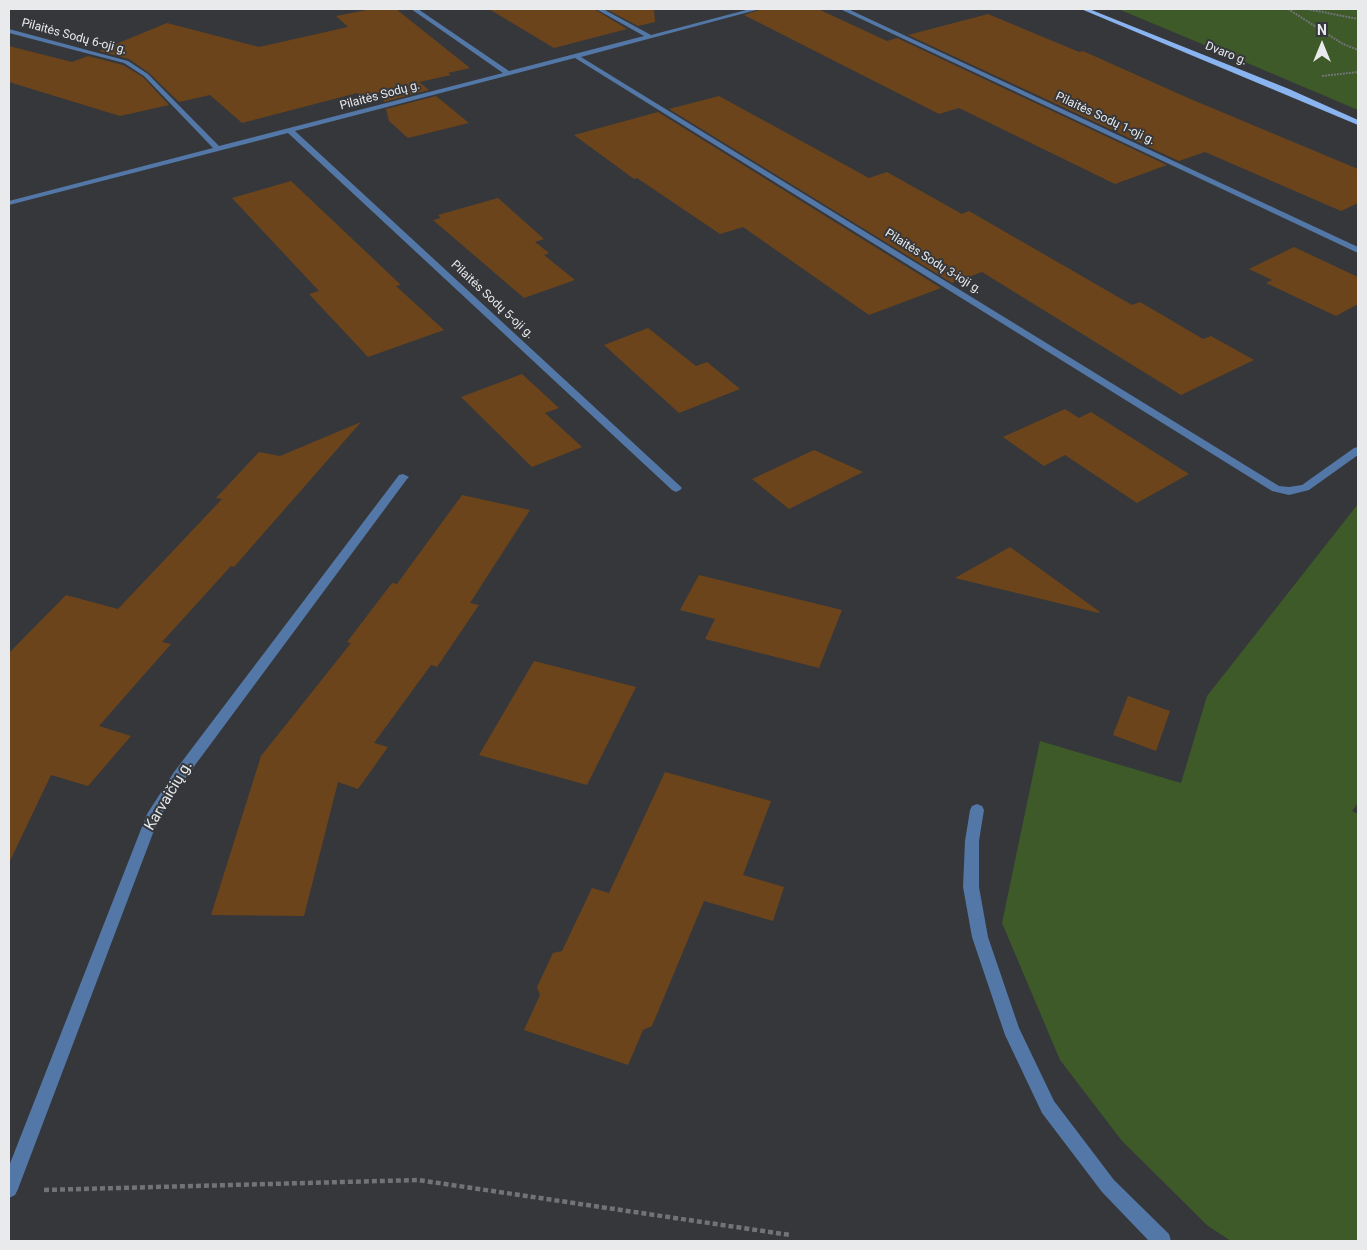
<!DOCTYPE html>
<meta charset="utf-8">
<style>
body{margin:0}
#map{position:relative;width:1367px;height:1250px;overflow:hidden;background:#35373b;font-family:Roboto,sans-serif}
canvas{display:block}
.frame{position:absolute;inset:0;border:10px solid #e8eaec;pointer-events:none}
.north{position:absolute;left:1297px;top:20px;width:50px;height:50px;-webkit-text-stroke:4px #35373b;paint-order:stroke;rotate:0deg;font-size:14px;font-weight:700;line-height:20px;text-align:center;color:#e8eaec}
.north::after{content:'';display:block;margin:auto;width:18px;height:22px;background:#e8eaec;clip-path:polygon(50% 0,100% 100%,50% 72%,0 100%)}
</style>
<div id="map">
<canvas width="1367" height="1250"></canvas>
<div class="frame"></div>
<div class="north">N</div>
</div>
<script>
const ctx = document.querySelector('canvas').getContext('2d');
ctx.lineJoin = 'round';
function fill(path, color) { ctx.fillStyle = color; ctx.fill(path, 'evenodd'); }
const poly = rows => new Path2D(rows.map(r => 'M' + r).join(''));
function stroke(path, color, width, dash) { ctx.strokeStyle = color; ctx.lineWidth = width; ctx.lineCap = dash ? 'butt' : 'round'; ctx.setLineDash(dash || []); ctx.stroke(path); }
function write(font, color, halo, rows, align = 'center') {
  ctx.font = font + ' Roboto,sans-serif'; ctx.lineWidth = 4; ctx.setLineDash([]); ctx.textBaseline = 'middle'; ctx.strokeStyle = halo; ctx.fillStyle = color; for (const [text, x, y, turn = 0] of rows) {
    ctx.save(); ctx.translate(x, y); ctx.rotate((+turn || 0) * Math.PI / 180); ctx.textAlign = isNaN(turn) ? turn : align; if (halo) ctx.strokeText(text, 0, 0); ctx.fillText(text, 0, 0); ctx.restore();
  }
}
const green = poly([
 [1118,9,1358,9,1358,110,1226,54],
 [1358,504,1358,803,1352,811,1358,814,1358,1241,1231,1241,1208,1226,1122,1141,1060,1060,1002,923,1040,741,1181,783,1207,696]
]);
const building = poly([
 [372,9,396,9,470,68,448,73,451,75,419,82,429,90,384,102,381,92,361,97,357,93,242,123,210,95,179,102,149,73,129,59,99,51,167,23,259,47,348,27,336,16],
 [489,9,594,9,627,29,554,48],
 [606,9,654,9,655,22,638,26],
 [762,9,818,9,887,41,897,38,1167,165,1115,184,959,108,939,114,744,15],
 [988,14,1079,52,1083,51,1188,98,1358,169,1358,203,1341,211,1205,152,1179,161,908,35],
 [9,46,72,62,88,56,123,65,143,77,169,105,120,116,9,82],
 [436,96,469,123,408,138,389,121,386,109],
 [719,96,869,178,887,172,962,214,969,211,1132,305,1140,302,1203,339,1211,336,1254,360,1181,395,982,272,952,283,669,109],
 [658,112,941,288,869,315,743,227,720,234,637,178,634,179,574,135],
 [291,181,401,285,396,286,444,330,368,357,309,294,319,291,232,198],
 [498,198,544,239,535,242,549,253,544,255,575,280,524,298,433,220,441,218,438,215],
 [1294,247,1358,277,1358,304,1336,316,1266,283,1272,280,1249,269],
 [648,328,696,366,707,362,740,389,679,413,604,345],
 [522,374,559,408,545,413,582,447,532,467,461,397],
 [1065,409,1079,418,1091,412,1189,474,1137,503,1065,455,1044,466,1003,437],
 [361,422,234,567,231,566,162,642,171,644,99,726,131,736,88,786,51,775,9,863,9,653,66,595,118,609,222,499,216,498,259,452,280,456],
 [814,450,863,472,789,509,752,479],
 [462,495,530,510,470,603,479,605,437,667,431,665,374,743,388,747,358,789,338,782,304,916,211,915,261,756,351,643,347,642,392,583,397,584],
 [1010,547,1100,612,1099,613,955,578],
 [699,575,842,610,819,668,705,639,715,619,680,610],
 [534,661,636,687,587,785,479,755],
 [1128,696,1170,711,1156,751,1113,735],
 [665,772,771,801,743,875,784,887,773,921,704,901,652,1026,643,1030,628,1065,524,1030,540,995,537,987,553,953,562,951,592,888,609,893]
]);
const pathFar1 = poly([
 [1288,9,1343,44,1358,50],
 [1307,9,1358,19],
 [1322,76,1358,72]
]);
const path = poly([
 [44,1190,418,1180,790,1235]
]);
const minor = poly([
 [411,9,418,9,509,71,644,36,596,9,603,9,651,35,750,9,760,9,581,57,1279,486,1289,487,1302,485,1354,448,1358,447,1358,455,1309,490,1289,495,1272,491,575,58,295,131,680,486,682,488,680,490,676,492,672,490,288,133,9,205,9,201,213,148,144,76,124,63,9,33,9,29,128,61,148,74,219,146,503,73,411,9],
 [840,9,848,9,1358,247,1358,253,840,9],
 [403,474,409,477,407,479,184,780,158,820,18,1189,15,1195,9,1198,9,1166,147,814,174,772,399,475,403,474],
 [977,804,982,806,984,810,979,841,979,887,988,937,1019,1028,1054,1101,1114,1180,1169,1234,1171,1241,1149,1241,1102,1192,1042,1113,1005,1035,972,937,963,887,965,841,970,810,972,806,977,804]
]);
const major = poly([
 [1081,9,1089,9,1289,89,1358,120,1358,125,1081,9]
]);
const farStreetnames = [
 ["Pilaitės Sodų 6-oji g.",74,37,15],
 ["Dvaro g.",1226,54,22],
 ["Pilaitės Sodų g.",380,96,-15],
 ["Pilaitės Sodų 1-oji g.",1105,119,25],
 ["Pilaitės Sodų 3-ioji g.",933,262,32],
 ["Pilaitės Sodų 5-oji g.",492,300,43]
];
const streetNames = [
 ["Karvaičių g.",169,796,-59]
];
fill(green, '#3d5a28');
fill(building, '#6c441b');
stroke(pathFar1, '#717377', 2, [2, 1]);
stroke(path, '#717377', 4.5, [5, 3]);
fill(minor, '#5377a6');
fill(major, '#89b4ef');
write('12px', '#e8eaec', '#35373b', farStreetnames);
write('15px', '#e8eaec', '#35373b', streetNames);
</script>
